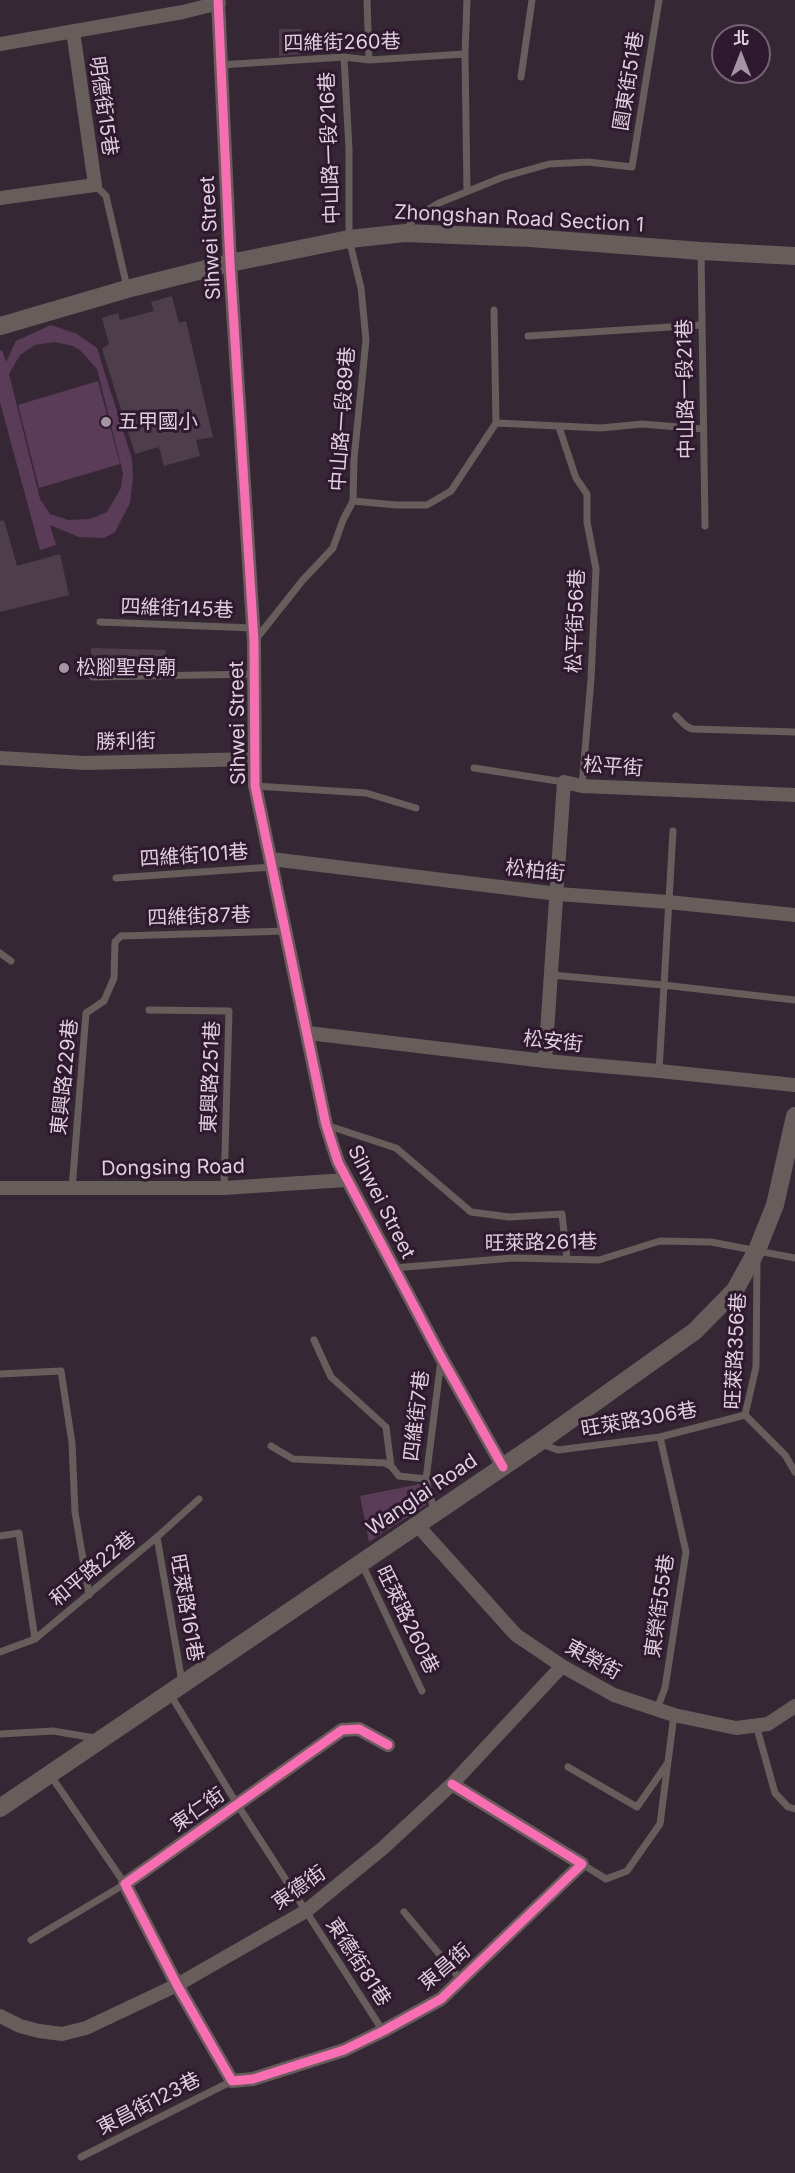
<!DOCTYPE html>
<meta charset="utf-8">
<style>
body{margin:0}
#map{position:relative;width:795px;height:2173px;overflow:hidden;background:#352834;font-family:Inter,"Noto Sans TC",sans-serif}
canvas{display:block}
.north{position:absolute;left:711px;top:24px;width:60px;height:60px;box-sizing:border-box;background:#2f192e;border:2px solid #756274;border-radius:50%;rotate:0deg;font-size:16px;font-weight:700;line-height:24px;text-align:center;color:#decfdc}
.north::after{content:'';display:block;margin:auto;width:21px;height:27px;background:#a395a1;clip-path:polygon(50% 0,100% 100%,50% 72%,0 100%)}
</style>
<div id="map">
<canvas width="795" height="2173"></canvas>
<div class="north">北</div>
</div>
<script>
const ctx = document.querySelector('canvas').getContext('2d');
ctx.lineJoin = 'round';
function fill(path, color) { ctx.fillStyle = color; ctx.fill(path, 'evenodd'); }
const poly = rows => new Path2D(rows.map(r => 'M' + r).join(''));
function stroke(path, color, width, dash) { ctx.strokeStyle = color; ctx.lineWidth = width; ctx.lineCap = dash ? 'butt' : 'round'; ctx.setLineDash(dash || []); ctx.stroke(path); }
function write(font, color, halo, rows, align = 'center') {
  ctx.font = font + ' Inter,"Noto Sans TC",sans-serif'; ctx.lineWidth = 6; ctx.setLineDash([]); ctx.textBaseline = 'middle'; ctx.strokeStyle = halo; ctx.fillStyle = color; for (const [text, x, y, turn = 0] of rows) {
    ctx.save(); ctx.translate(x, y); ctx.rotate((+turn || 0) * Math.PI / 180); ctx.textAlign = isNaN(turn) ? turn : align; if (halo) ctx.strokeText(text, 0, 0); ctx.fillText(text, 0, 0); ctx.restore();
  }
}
const green = poly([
 [51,325,77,334,97,348,132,459,133,479,130,503,115,532,104,538,79,537,50,525,56,545,40,550,0,402,0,351,2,350,6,362,16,341],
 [54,342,73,346,80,350,97,369,123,473,121,488,107,512,90,519,68,520,50,514,40,499,9,374,20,355,35,345],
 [98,381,120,464,39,488,18,405],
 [420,1484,426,1505,369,1542,360,1496]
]);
const building = poly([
 [279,29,301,29,301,54,279,56],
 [172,296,179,323,186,321,213,437,196,440,200,456,164,466,159,447,135,454,102,349,109,344,102,318,118,313,120,320,154,311,151,302],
 [4,520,17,566,60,554,69,595,0,612,0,521],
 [91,648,166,650,165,670,92,672]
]);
const service = poly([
 [367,0,369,60],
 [467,0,465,54,467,191],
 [220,65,344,57,369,60,465,54],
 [521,77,532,0],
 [95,185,106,196,127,287],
 [406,231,414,218,439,203,503,177,549,164,588,162,632,167,659,0],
 [701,251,705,526],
 [528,336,702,325],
 [496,423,601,428,642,424,703,429],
 [559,427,576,478,587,494,587,522,596,569,591,679,582,786],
 [353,501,396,505,427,505,451,491,496,423,494,310],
 [100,622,253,628],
 [256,639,302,581,333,548,343,520,353,501,354,459,366,340,361,288,349,239,349,149,344,57],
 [93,677,255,674],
 [676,716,686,726,692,729,795,732],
 [474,768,564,782],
 [255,786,366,793,416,808],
 [116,878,272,867],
 [0,953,11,961],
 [551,975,663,985,795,1000],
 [149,1010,229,1011,224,1188],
 [659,1071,673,831],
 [326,1125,396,1148,471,1212,509,1217,562,1214,567,1259],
 [72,1189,86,1013,104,1001,114,978,115,942,121,936,287,931],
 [757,1262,756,1367,745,1415,785,1455,795,1472],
 [394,1268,513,1258,599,1260,660,1241,711,1242,795,1258],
 [314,1340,331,1377,386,1427,391,1466,399,1476,426,1479,434,1511],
 [0,1374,61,1371,72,1443,75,1512,89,1595],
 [541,1444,558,1450,660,1437,745,1415],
 [271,1446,293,1459,385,1463,391,1466],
 [426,1479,441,1360],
 [0,1536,19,1533,35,1639],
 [157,1537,182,1682],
 [362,1564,422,1691],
 [0,1652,35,1639,157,1537,199,1499],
 [170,1694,237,1804,383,2031],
 [657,1709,665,1688,686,1552,660,1437],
 [756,1725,775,1793,788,1807,795,1809],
 [0,1734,53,1731,95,1738],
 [568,1767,637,1807,667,1764],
 [582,1864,606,1879,627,1871,660,1824,674,1715],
 [404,1912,461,1980],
 [31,1940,125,1884,51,1776],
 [81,2157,232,2081]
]);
const minor = poly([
 [218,0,230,263,254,641,255,786,326,1125,338,1162,441,1357,503,1467],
 [0,44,183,12,219,3],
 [0,198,95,185,73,31],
 [0,758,85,763,254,759],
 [271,859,558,894,668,902,795,915],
 [308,1033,545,1061,659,1071,795,1085],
 [545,1061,564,782,582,786,795,795],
 [0,1188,224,1188,346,1180],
 [418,1526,516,1635,562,1666,614,1695,674,1715,736,1728,768,1724,795,1706],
 [388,1745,359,1729,342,1730,125,1884,177,1985,232,2081,253,2079,344,2050,383,2031,441,1999,582,1864,452,1784],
 [0,2016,20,2026,39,2031,62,2034,86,2028,177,1985,306,1911,383,1848,452,1784,562,1666]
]);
const tertiary = poly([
 [0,326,127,289,230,263,349,239,405,233,530,238,701,251,795,256],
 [0,1808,538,1443,695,1331,735,1290,757,1250,775,1205,795,1116]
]);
const cycleway = poly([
 [218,0,230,263,254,641,255,786,326,1125,338,1162,441,1357,503,1467],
 [388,1745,359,1729,342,1730,125,1884,177,1985,232,2081,253,2079,344,2050,383,2031,441,1999,582,1864,452,1784]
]);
const markers = [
 [106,422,6,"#a395a1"],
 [64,668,6,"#a395a1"]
];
const streetNames = [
 ["四維街260巷",342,43,-1],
 ["園東街51巷",629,81,-81],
 ["明德街15巷",103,106,82],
 ["中山路一段216巷",330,148,-92],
 ["Zhongshan Road Section 1",519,219,3],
 ["Sihwei Street",211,238,-93],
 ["中山路一段21巷",686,389,-91],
 ["中山路一段89巷",343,419,-86],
 ["四維街145巷",177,609,2],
 ["松平街56巷",576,621,-88],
 ["Sihwei Street",238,723,-91],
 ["勝利街",126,742,-1],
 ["松平街",613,767,4],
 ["四維街101巷",194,856,-4],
 ["松柏街",535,871,6],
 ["四維街87巷",199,917,-2],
 ["松安街",553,1042,6],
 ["東興路229巷",65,1077,-84],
 ["東興路251巷",211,1077,-88],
 ["Dongsing Road",173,1168,-1],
 ["Sihwei Street",381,1202,63],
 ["旺萊路261巷",541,1243,-1],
 ["旺萊路356巷",736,1351,-87],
 ["四維街7巷",417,1416,-83],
 ["旺萊路306巷",639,1420,-10],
 ["Wanglai Road",422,1495,-34],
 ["和平路22巷",93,1569,-40],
 ["東榮街55巷",660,1606,-82],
 ["旺萊路161巷",186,1608,80],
 ["旺萊路260巷",407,1620,64],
 ["東榮街",593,1660,29],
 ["東仁街",198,1810,-35],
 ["東德街",299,1888,-35],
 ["東德街81巷",358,1962,57],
 ["東昌街",445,1967,-40],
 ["東昌街123巷",149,2104,-27]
];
const poiNames = [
 ["五甲國小",118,422],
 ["松腳聖母廟",76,668]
];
fill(green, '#5b3c58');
fill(building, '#4e3e4c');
stroke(service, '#675d5b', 7);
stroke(minor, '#675d5b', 14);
stroke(tertiary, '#675d5b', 18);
stroke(cycleway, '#f96db3', 9);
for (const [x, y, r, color] of markers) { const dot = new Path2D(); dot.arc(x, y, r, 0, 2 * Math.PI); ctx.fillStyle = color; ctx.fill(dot); stroke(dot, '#2f192e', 2); }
write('20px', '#decfdc', '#2f192e', streetNames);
write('20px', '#decfdc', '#2f192e', poiNames, 'left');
</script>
